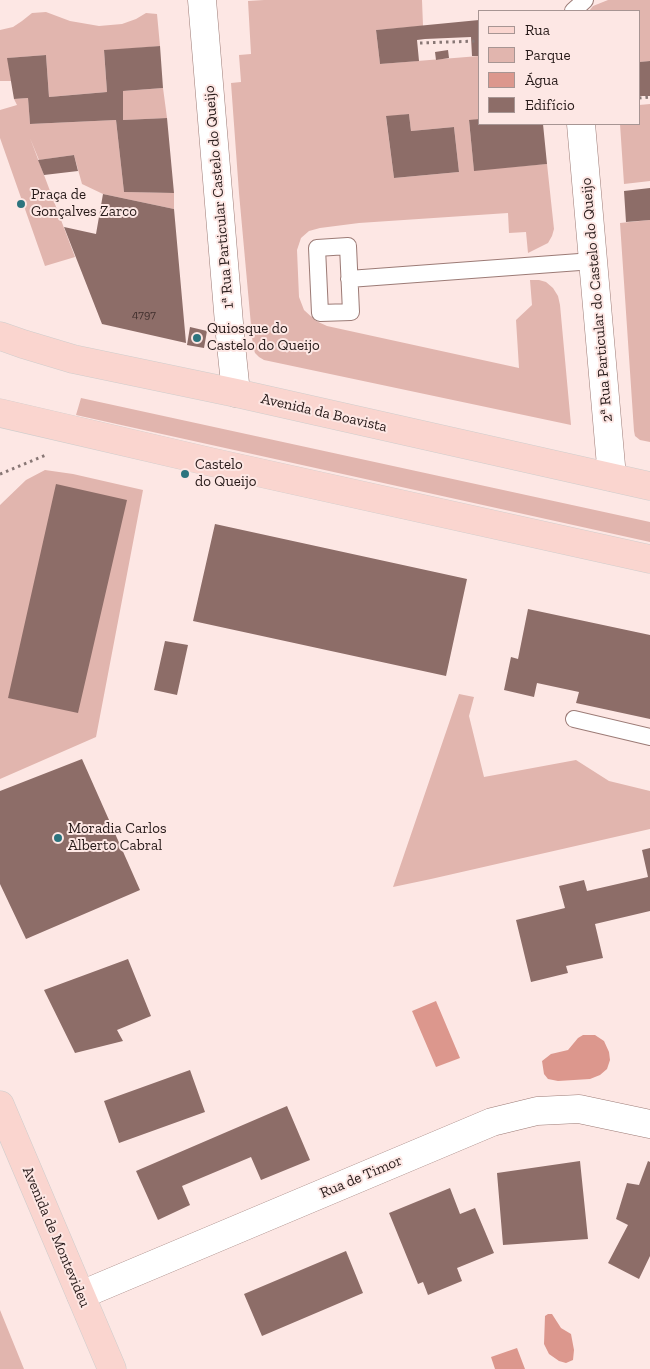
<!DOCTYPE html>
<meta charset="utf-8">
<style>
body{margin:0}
#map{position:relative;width:650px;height:1369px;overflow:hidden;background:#fde7e4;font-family:"Zilla Slab",serif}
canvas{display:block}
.legend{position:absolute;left:478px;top:10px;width:162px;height:115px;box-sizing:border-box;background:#fde7e4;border:1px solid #a79593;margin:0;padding:6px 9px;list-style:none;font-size:15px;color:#271a19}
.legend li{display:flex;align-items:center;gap:10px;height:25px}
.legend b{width:25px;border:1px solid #a79593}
</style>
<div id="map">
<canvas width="650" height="1369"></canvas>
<ul class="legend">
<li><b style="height:6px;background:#fad5cf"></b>Rua</li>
<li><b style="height:14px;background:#e1b5ae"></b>Parque</li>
<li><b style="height:14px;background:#dc978d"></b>Água</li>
<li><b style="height:14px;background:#8d6d68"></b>Edifício</li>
</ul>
</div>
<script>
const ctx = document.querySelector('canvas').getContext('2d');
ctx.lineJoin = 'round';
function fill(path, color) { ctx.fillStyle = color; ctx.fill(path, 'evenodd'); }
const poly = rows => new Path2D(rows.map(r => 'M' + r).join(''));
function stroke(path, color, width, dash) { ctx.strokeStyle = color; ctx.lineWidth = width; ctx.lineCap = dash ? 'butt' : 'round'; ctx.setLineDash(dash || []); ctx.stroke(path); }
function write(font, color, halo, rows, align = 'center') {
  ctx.font = font + ' "Zilla Slab",serif'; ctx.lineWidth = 4; ctx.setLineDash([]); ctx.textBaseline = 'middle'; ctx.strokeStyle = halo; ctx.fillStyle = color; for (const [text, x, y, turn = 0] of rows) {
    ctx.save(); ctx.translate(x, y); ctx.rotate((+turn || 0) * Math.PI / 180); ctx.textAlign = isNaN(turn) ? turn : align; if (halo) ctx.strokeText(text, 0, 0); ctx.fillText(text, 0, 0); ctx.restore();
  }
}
const green = poly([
 [264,0,422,0,423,26,376,30,380,64,479,56,479,119,469,121,474,170,547,164,554,229,552,236,548,243,528,253,526,232,509,233,508,213,359,223,320,228,309,231,301,238,297,250,299,297,304,310,316,321,327,326,519,368,516,320,532,305,530,280,539,280,546,282,553,288,558,296,560,305,571,425,264,360,259,357,255,353,253,347,239,193,231,83,241,82,239,55,251,54,248,1],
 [409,114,411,131,454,127,459,172,394,178,386,117],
 [608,0,650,0,650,61,639,62,639,11,589,11,593,6],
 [46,12,70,21,99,26,122,24,136,19,146,13,157,14,160,46,104,51,107,92,49,97,46,55,8,58,11,81,0,81,0,30,13,27,22,21,32,13],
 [163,88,167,118,123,120,123,91],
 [28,98,30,124,116,120,124,192,174,193,174,209,103,194,82,184,74,155,39,160,30,138,75,257,45,266,0,138,0,110,17,105,14,99],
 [650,104,650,181,624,184,620,124,639,124,639,105],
 [650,220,650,442,640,440,635,436,634,431,620,223],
 [81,398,650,522,650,542,76,415],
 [45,470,73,474,143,490,96,737,0,779,0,505,26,480],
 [459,694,474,697,469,716,484,777,576,760,609,781,650,791,650,829,431,879,393,887],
 [0,1310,24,1369,0,1369]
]);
const water = poly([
 [436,1001,460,1058,436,1067,412,1011],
 [583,1035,595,1035,604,1041,609,1052,610,1060,607,1069,600,1075,590,1079,558,1081,548,1079,544,1074,542,1061,551,1054,568,1050,578,1038],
 [548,1314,552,1314,561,1328,571,1334,574,1350,573,1360,566,1363,559,1361,549,1354,544,1344,545,1316],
 [517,1348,525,1369,495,1369,491,1357]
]);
const building = poly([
 [479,20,479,56,472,56,471,37,425,39,417,40,419,61,380,64,376,30],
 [160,46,163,88,123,91,123,120,167,118,174,193,124,192,116,120,30,124,28,98,14,99,7,58,46,55,49,97,107,92,104,50],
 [448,50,449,58,436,60,435,52],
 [650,61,650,96,639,96,639,62],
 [409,114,411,131,454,127,459,172,394,178,386,116],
 [479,119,479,124,543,124,547,164,474,171,469,120],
 [74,155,78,171,44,175,38,160],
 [650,188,650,220,626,222,624,191],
 [103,194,174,209,186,343,102,324,64,227,96,234],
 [190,327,207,331,204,348,187,345],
 [56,484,127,500,78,713,8,698],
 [215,524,467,579,446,676,193,621],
 [528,609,650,635,650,719,576,703,579,692,537,683,534,697,504,690,511,657,518,659],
 [165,641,188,645,177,695,154,690],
 [82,759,140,890,26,939,0,884,0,791],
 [650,848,650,911,595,924,603,958,566,966,568,973,531,982,516,920,565,908,559,886,584,880,587,891,648,877,642,850],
 [128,959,151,1016,117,1030,123,1041,75,1053,44,990],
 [190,1070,205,1112,119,1143,104,1101],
 [287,1106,310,1160,261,1180,251,1157,182,1186,190,1205,158,1220,136,1171],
 [580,1161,588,1239,503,1245,497,1173],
 [648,1161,650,1162,650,1256,639,1279,608,1263,628,1225,616,1219,627,1183,639,1185],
 [450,1188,460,1214,475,1208,494,1253,457,1268,462,1281,428,1295,423,1282,418,1284,389,1213],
 [346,1251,363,1293,262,1336,244,1294]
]);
const path = poly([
 [420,43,479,41],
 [639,98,650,97],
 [0,474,46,455]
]);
const lane = poly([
 [573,11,585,0],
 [348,246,351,312,320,313,317,248,348,246],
 [349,279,593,261],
 [574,719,650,737]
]);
const street = poly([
 [202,0,230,335,236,393],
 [581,124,612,477],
 [81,1295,492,1122,537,1111,579,1109,650,1124]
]);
const primary = poly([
 [0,336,23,344,73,359,236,393,650,486],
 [0,413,211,462,650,559],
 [0,1105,112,1369]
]);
const markers = [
 [21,204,5,"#2c747e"],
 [197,338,5,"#2c747e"],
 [185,474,5,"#2c747e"],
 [58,838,5,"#2c747e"]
];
const numberNames = [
 ["4797",144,315]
];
const poiNames = [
 ["Praça de",31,195],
 ["Gonçalves Zarco",31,212],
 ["Quiosque do",207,329],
 ["Castelo do Queijo",207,346],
 ["Castelo",195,465],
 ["do Queijo",195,482],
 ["Moradia Carlos",68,829],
 ["Alberto Cabral",68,846]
];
const streetNames = [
 ["1ª Rua Particular Castelo do Queijo",219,197,-95],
 ["2ª Rua Particular do Castelo do Queijo",597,300,-95],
 ["Avenida da Boavista",324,413,13],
 ["Rua de Timor",361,1177,-23],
 ["Avenida de Montevideu",56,1237,67]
];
fill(green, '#e1b5ae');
fill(water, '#dc978d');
fill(building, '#8d6d68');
stroke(lane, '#9c7b76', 18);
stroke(street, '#9c7b76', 29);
stroke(primary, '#cfcdcc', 29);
stroke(path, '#887775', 3, [2.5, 4]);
stroke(lane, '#fff', 16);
stroke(street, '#fff', 28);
stroke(primary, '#fad5cf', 28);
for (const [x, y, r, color] of markers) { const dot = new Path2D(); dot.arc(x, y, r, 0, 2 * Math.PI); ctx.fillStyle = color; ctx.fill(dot); stroke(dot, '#fde7e4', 2); }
write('12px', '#402f2d', null, numberNames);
write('15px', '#271a19', '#fde7e4', poiNames, 'left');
write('15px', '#271a19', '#fde7e4', streetNames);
</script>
